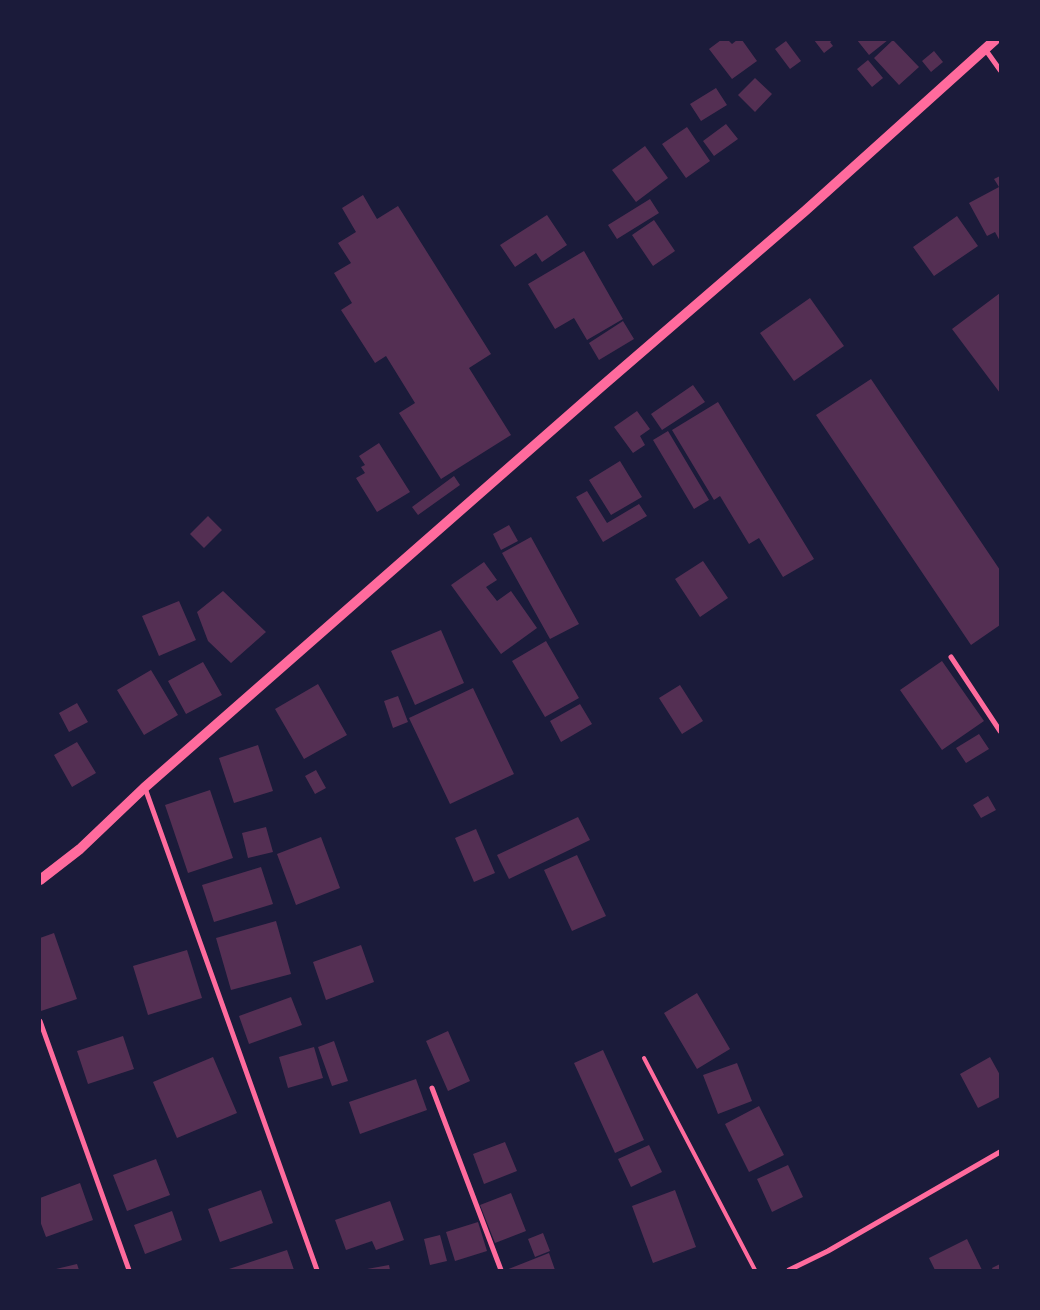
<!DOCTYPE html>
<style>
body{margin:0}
#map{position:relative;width:1040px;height:1310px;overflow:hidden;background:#1b1b3a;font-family:"Public Sans",sans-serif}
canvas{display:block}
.frame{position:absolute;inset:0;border:41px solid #1b1b3a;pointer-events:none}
</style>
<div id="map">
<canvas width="1040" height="1310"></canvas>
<div class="frame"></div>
</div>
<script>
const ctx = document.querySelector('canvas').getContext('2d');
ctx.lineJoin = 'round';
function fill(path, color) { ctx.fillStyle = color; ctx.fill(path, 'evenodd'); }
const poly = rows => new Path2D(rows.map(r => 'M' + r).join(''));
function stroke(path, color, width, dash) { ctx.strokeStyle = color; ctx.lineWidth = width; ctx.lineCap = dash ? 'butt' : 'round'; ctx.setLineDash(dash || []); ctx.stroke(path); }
const building = poly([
 [721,40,728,40,732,44,737,40,742,40,757,61,732,79,709,49],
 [814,40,833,40,830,42,833,46,824,53],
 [857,40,888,40,869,55],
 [893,40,919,67,899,85,874,58],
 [786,41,801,61,790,69,775,49],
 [934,51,943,62,931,72,922,61],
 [868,60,883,78,872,87,857,69],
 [755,78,772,94,755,112,738,95],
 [716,88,727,105,701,121,690,104],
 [726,124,738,139,714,156,703,141],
 [687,127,710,161,686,178,662,144],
 [645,146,668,178,636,202,612,170],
 [1000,176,1000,241,995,232,987,236,969,203,999,187,994,179],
 [363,195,377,219,398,206,491,354,469,368,511,435,441,479,399,413,415,403,386,356,375,363,341,310,352,303,334,273,351,263,338,243,356,232,342,208],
 [650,199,659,213,617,239,608,225],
 [547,215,567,245,542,262,536,253,515,267,500,245],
 [957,216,978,246,934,276,913,247],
 [654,220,675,251,653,266,632,235],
 [584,251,623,319,587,340,574,318,555,329,528,284],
 [1000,293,1000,393,952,329],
 [810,298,844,346,794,381,760,333],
 [623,321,634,339,599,360,589,343],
 [871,379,1000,570,1000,625,971,645,816,415],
 [693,385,705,402,662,430,651,414],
 [718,402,814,559,783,577,759,538,749,544,720,496,714,500,672,430],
 [637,411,650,429,640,436,645,445,633,453,614,427],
 [668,431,709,500,694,509,653,440],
 [379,443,410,492,377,512,356,478,365,473,361,467,365,465,359,456],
 [620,461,642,497,611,515,589,480],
 [454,476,460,485,418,515,412,507],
 [587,491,607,523,639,504,647,516,603,542,576,497],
 [208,516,222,530,204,548,190,534],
 [509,525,518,541,501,550,493,534],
 [531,537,579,624,550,639,502,553],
 [703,561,728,598,700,617,675,579],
 [484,562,497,580,486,587,497,601,511,591,537,628,501,654,451,585],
 [223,591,266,632,231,663,208,641,197,612],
 [179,601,196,640,159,656,142,616],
 [441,630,464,683,415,705,391,651],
 [546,641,579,698,545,717,512,661],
 [942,661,984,721,942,750,900,690],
 [203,662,222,695,186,714,168,681],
 [151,670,178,715,144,735,117,690],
 [318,684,347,735,304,759,275,709],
 [680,685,703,721,682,734,659,698],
 [473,688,514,774,450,804,409,718],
 [398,696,408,722,393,728,384,701],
 [77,703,88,722,69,732,59,713],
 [580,704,592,724,561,742,550,721],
 [979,734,989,749,966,763,956,748],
 [77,742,96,773,72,787,54,755],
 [258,745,273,791,234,803,219,758],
 [316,770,326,788,315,794,305,776],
 [210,790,233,858,188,873,165,805],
 [988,796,996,810,981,818,973,805],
 [578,817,590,840,509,879,497,855],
 [266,827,273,852,248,858,242,833],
 [476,829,495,873,474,882,455,838],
 [321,837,340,888,296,905,277,854],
 [577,855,606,916,572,931,544,870],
 [261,867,273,904,214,922,202,885],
 [276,921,291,974,231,990,216,938],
 [54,933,77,999,41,1011,40,938],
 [361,945,374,982,326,1000,313,962],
 [187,950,202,998,148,1015,133,966],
 [697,993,730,1049,697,1069,664,1013],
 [291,997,302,1025,249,1044,239,1016],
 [448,1031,470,1081,448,1091,426,1041],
 [123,1036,134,1069,88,1084,77,1051],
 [334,1041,348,1081,332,1086,318,1047],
 [314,1047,323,1078,288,1088,279,1057],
 [603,1050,644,1140,615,1153,574,1063],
 [213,1057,237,1113,177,1138,153,1082],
 [990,1057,1000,1075,1000,1097,978,1108,960,1074],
 [737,1063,752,1101,718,1114,703,1075],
 [416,1079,427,1110,360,1134,349,1102],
 [759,1106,784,1155,749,1172,725,1124],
 [505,1142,517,1171,484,1184,473,1154],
 [649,1145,662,1172,631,1187,618,1159],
 [156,1159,170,1195,127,1211,113,1175],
 [788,1165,803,1197,772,1212,757,1179],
 [80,1183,93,1220,46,1237,40,1221,40,1198],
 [261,1190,273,1223,220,1242,208,1209],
 [675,1190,696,1247,653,1263,632,1206],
 [511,1193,526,1231,495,1243,480,1205],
 [390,1201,404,1240,376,1250,372,1241,346,1250,335,1220],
 [172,1211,182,1240,145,1254,134,1225],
 [478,1222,487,1251,455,1261,446,1232],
 [543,1233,550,1251,535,1257,528,1239],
 [440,1235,447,1261,430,1265,424,1239],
 [967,1239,982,1270,935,1270,929,1258],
 [287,1250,294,1270,230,1270,229,1269],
 [549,1253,555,1270,506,1270],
 [77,1264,79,1270,56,1270,56,1269],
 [1000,1264,1000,1270,993,1270,992,1268],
 [389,1265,390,1270,368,1270,367,1269]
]);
const service = poly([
 [644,1058,755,1270]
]);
const minor = poly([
 [985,49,1000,70],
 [951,657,1000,731],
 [145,788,317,1270],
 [40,1021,129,1270],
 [432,1088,501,1270],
 [789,1270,828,1251,1000,1152]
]);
const secondary = poly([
 [40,880,80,849,144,788,601,387,805,211,995,40]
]);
fill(building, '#542f53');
stroke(service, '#ff6b9d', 4);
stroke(minor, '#ff6b9d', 5);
stroke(secondary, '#ff6b9d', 10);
</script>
